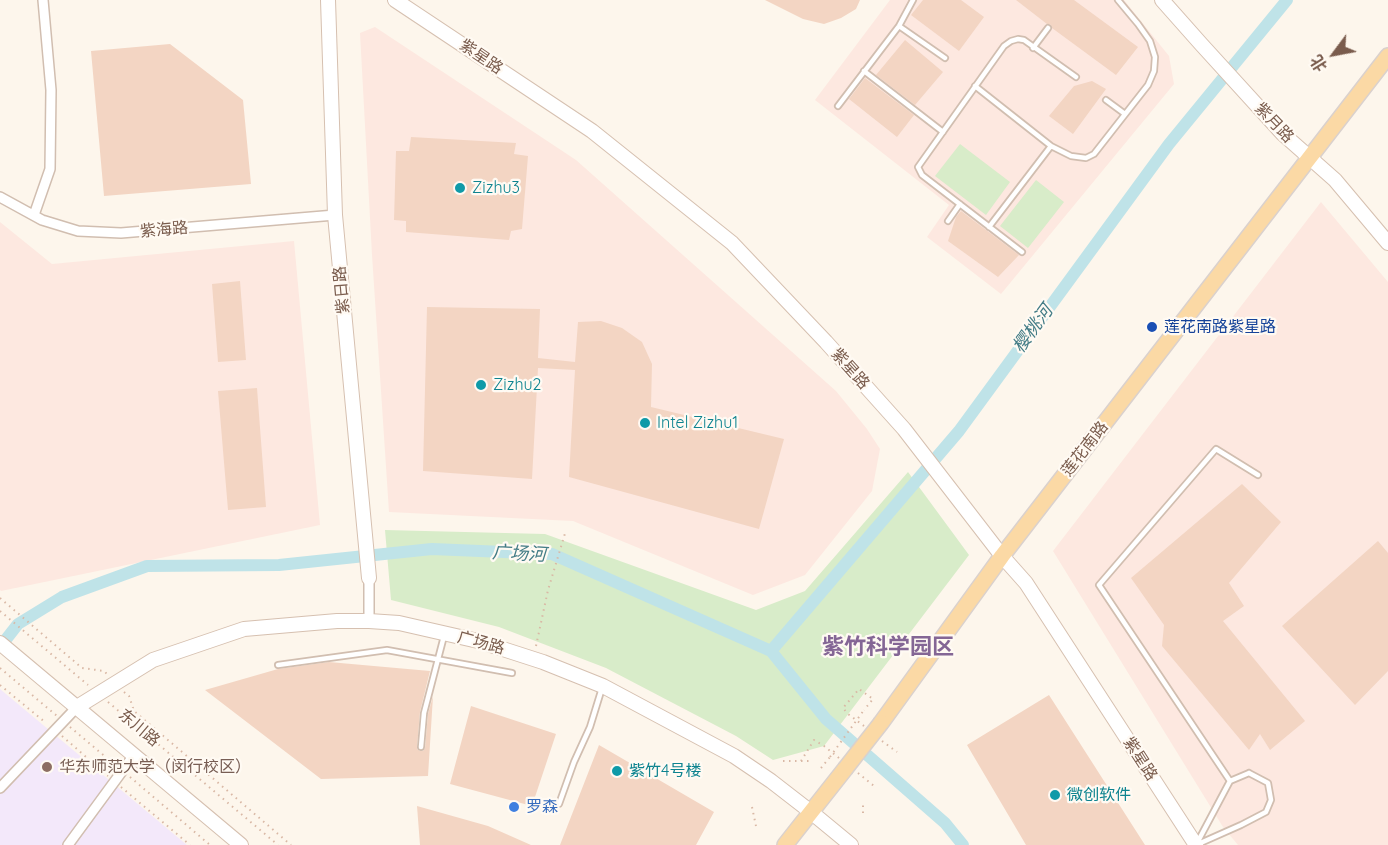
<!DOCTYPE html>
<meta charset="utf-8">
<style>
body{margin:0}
#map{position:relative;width:1388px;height:845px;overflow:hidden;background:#fdf6ec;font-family:Quicksand,"Noto Sans SC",sans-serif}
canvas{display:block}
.north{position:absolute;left:1304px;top:24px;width:60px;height:60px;-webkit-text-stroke:4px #fffaf3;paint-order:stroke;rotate:238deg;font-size:16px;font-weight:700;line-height:24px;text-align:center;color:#7a5c4d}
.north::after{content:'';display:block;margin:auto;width:21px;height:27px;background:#7a5c4d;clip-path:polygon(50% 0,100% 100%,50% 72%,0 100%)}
</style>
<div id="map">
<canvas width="1388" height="845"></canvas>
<div class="north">北</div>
</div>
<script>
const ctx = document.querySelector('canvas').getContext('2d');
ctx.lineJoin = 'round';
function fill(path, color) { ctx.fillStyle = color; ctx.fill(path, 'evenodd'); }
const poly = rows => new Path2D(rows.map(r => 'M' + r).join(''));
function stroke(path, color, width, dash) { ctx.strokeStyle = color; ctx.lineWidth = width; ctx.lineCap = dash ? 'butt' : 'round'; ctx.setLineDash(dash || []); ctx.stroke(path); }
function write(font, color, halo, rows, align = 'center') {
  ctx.font = font + ' Quicksand,"Noto Sans SC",sans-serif'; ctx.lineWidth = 4.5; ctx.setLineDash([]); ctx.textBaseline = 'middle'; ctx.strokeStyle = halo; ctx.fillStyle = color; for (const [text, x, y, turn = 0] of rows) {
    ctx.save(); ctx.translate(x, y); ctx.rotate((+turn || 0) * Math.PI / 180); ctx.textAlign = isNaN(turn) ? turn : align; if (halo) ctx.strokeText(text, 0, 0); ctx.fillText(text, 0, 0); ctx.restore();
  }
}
const commercial = poly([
 [890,0,1124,0,1169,56,1174,84,1001,294,927,237,949,205,815,100],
 [375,27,576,160,836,391,867,429,880,449,872,491,805,575,753,595,573,521,389,512,372,255,360,33],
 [1321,202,1388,282,1388,845,1238,845,1223,827,1053,551],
 [0,222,52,264,294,241,320,525,1,591,0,590]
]);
const education = poly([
 [0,689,187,845,0,845]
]);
const green = poly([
 [960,144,1010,182,986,215,935,176],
 [1036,180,1064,202,1028,248,1000,226],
 [908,472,969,555,824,746,773,760,736,736,606,668,499,627,391,600,385,530,545,534,756,610,805,591]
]);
const canal = poly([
 [0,647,18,624,62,597,147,566,279,565,432,549,552,554,771,651,826,719,945,823,963,845],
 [771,651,959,431,1169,144,1287,0]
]);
const building = poly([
 [765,0,860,0,856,9,841,18,824,24,803,19],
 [923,0,961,0,984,17,959,51,911,15],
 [1016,0,1074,0,1138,47,1116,75,1052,28,1050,24,1047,24],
 [905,40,943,72,915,105,876,75],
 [170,44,243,100,251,184,104,196,91,51],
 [865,78,914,115,897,137,849,99],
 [1092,81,1106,89,1073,134,1049,116,1074,86],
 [411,137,516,143,514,154,528,156,522,229,511,231,509,240,406,232,406,221,394,220,396,151,409,151],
 [961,211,1019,255,998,277,948,241,956,217],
 [240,281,246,360,218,362,212,284],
 [427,307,540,309,538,358,575,362,578,322,601,321,622,328,642,342,652,364,651,407,784,439,759,529,569,477,575,370,538,368,532,479,423,471],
 [257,388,266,507,228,510,218,391],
 [1242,484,1281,522,1229,583,1244,606,1223,621,1305,721,1270,750,1260,734,1249,750,1162,646,1164,625,1131,578],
 [1378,541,1388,553,1388,671,1355,705,1282,626],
 [329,662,430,671,420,712,417,747,417,749,420,751,423,751,425,748,428,714,433,696,428,776,321,779,205,690,278,669],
 [1049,695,1145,845,1026,845,967,745],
 [471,706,556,734,532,806,450,784],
 [599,745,714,812,696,845,560,845],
 [417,806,488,826,531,845,420,845]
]);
const path = poly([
 [0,598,82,668,104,671,108,675],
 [0,611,88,685],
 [536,646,548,590,566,530],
 [0,668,57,716],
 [0,685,46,723],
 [124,692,129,696,134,711,291,845],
 [108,702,278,845],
 [864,726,848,714,843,708,859,689,873,699,864,710],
 [70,727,114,764],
 [62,736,108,776],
 [882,741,897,752],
 [783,761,813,761],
 [801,761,814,740,824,746,839,758],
 [821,768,830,757],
 [858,773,874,786],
 [130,777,210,845],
 [121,787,190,845],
 [752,807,756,826],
 [863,813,863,801]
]);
const lane = poly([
 [899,26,945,58],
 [1033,48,1048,28],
 [864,71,943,132],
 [975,86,1051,146,1071,156,1086,158,1094,154,1148,85,1154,71,1155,57,1150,41,1138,24,1118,0],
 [1106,100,1125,114],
 [838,106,899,26,913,0],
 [948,221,960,204],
 [989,227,1051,146],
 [1022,252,922,175,918,167,1004,46,1011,41,1018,39,1024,40,1076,77],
 [278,665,387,650,512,673],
 [421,747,424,713,444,636],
 [1249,773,1268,783,1271,800,1266,812,1241,825,1196,845,1230,781,1249,773],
 [1230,781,1099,585,1216,449,1258,475],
 [559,804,574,762,590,727,602,688]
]);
const street = poly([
 [0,197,42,220,78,231,121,233,335,215],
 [34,215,50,169,51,90,43,0],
 [369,578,369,621],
 [0,788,77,707],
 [68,845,134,755]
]);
const secondary = poly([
 [328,0,335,215,369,578],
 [395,0,592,131,732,243,826,342,904,429,1002,556,1026,583,1196,845],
 [1162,0,1201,44,1283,134,1335,180,1388,243],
 [0,643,241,845],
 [77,707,153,660,244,629,337,621,369,621,399,623,478,641,543,662,603,686,734,756,771,781,811,812,851,845]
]);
const primary = poly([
 [881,723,1002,556,1388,56],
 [785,845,845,769]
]);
const pathBridge = poly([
 [830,757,864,710]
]);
const primaryBridge = poly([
 [845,769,881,723]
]);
const markers = [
 [460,188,6,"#0f9aa8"],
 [1152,327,6,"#1a4fb4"],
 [481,385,6,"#0f9aa8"],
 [645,423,6,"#0f9aa8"],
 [47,767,6,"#8d6e63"],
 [617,771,6,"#0f9aa8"],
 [1055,795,6,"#0f9aa8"],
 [514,807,6,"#3f7fe0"]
];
const streetNames = [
 ["紫星路",481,57,34],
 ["紫月路",1274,123,46],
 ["紫海路",164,230,-5],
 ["紫日路",342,290,-95],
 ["紫星路",850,369,48],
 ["莲花南路",1085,449,-52],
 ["广场路",481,643,15],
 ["东川路",139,728,40],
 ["紫星路",1140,759,57]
];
const cultureNames = [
 ["Zizhu3",472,188],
 ["Zizhu2",493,385],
 ["Intel Zizhu1",657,423],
 ["紫竹4号楼",629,771],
 ["微创软件",1067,795]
];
const transitNames = [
 ["莲花南路紫星路",1164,327]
];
const educationNames = [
 ["华东师范大学（闵行校区）",59,767]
];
const shopNames = [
 ["罗森",526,807]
];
const waterNames = [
 ["樱桃河",1033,329,-54],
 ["广场河",519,554,3]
];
const districtNames = [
 ["紫竹科学园区",888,647]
];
fill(commercial, '#fde8e0');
fill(education, '#f3e8fa');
fill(green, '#d8ecc9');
stroke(canal, '#bfe3e8', 12);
fill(building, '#f3d5c3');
stroke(lane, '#d1beb0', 8);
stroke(street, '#d1beb0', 12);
stroke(secondary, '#d6c0b0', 16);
stroke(primary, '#dad1cd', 18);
stroke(path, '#d9b8a5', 2, [1.5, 4.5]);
stroke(lane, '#fff', 4.5);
stroke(street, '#fff', 9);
stroke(secondary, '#fff', 14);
stroke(primary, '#fbd9a5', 15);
stroke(primaryBridge, '#dad1cd', 18, []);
stroke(pathBridge, '#d9b8a5', 2, [1.5, 4.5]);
stroke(primaryBridge, '#fbd9a5', 15);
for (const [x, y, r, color] of markers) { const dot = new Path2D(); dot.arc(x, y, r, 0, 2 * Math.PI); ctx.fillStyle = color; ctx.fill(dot); stroke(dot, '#fffaf3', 2); }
write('16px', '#7a5c4d', '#fffaf3', streetNames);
write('16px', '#0d838f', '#fffaf3', cultureNames, 'left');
write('16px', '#164399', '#fffaf3', transitNames, 'left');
write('16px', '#785e54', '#fffaf3', educationNames, 'left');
write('16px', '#366cbe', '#fffaf3', shopNames, 'left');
write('italic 18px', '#437c86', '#fffaf3', waterNames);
write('bold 22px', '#846695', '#fffaf3', districtNames);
</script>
